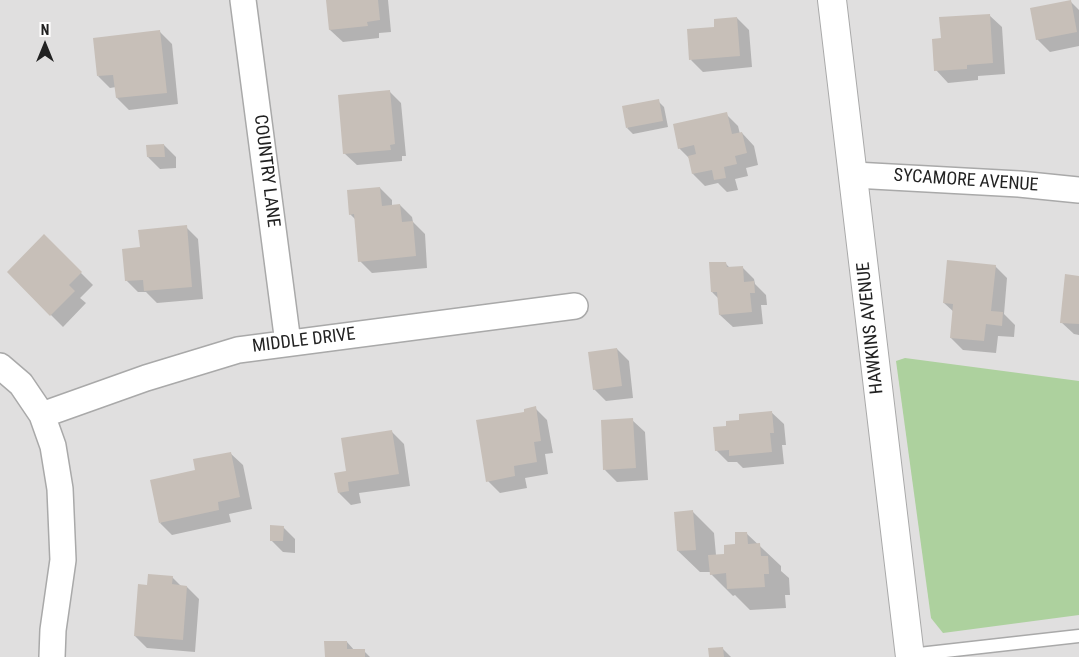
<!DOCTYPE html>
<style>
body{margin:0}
#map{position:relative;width:1079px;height:657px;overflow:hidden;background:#f2efe9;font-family:"Roboto Condensed",sans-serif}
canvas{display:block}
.north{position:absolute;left:20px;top:20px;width:50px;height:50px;-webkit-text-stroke:4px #fff;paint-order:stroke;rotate:0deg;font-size:14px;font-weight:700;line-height:20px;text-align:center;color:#222}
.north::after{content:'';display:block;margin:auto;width:18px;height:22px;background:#222;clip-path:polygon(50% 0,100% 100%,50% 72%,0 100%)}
</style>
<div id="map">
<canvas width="1079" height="657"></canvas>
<div class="north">N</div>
</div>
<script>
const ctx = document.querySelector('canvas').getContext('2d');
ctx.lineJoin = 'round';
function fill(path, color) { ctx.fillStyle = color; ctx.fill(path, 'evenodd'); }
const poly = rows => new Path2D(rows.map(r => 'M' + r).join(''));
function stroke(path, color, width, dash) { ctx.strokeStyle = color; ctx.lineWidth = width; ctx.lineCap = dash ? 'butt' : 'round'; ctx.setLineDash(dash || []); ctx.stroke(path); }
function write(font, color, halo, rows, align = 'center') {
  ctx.font = font + ' "Roboto Condensed",sans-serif'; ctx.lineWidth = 4.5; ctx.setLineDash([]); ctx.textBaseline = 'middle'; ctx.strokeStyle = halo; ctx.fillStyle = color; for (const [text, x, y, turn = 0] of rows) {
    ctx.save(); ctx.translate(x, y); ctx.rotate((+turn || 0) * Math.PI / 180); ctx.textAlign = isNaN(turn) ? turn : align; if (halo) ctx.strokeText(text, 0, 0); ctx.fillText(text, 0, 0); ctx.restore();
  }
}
const residential = poly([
 [0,0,1079,0,1079,657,0,657]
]);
const forest = poly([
 [905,358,1079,381,1079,615,943,633,931,618,896,361]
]);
const shadow = poly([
 [327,0,388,0,391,32,379,33,379,38,343,42,330,30],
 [1071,2,1079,10,1079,46,1050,52,1037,39],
 [989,15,1002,27,1005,74,978,76,978,80,948,83,936,70,942,39],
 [737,18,749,30,752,67,703,72,691,60,716,28],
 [160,32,172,44,178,104,129,110,117,98,116,87,110,88,98,76],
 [389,91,401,103,406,156,402,156,402,161,357,165,344,153],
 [658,101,664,107,668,127,633,134,627,128],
 [726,114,738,126,740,134,742,133,754,146,758,165,746,168,748,176,735,179,738,190,727,192,718,183,705,186,693,174,690,159,679,148],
 [164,145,176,157,176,168,160,169,148,157],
 [380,188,392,200,392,206,400,205,412,217,413,222,425,234,427,268,372,273,360,261,356,220,350,214],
 [186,227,198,239,203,299,157,303,146,292,138,292,126,280,141,248],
 [44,236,93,285,80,298,86,303,63,327,8,272],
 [725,263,730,268,742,267,754,279,755,284,766,295,767,305,761,305,763,324,733,327,720,315,719,299,712,292],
 [995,266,1007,278,1004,314,1015,325,1014,337,998,336,996,353,963,350,951,338,954,312,944,303],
 [1079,277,1079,335,1074,334,1061,322],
 [617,349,629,361,633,398,606,401,594,389],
 [535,408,547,420,553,453,545,454,548,474,525,478,527,488,500,493,488,481],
 [771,412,784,424,786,445,782,445,784,464,743,468,737,462,728,462,716,450,727,427,741,421],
 [632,420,645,432,648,480,617,482,605,470,602,421],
 [392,432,404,444,410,486,359,493,361,503,351,505,339,493,347,472],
 [230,453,243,465,252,509,229,514,231,522,172,535,160,523],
 [693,512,714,533,716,555,725,555,737,545,746,533,781,566,781,571,789,578,790,595,785,595,786,608,750,610,735,595,733,596,711,574,711,572,700,572,678,551],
 [283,527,295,539,295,553,283,552,271,540],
 [172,577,181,586,187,587,199,599,195,652,147,648,135,636,148,587],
 [347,642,355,651,364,651,370,657,326,657],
 [722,648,731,657,710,657]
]);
const building = poly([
 [326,0,378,0,380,20,367,22,368,26,329,30],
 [1071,0,1077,32,1036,40,1030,8],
 [990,14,993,63,967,65,967,69,934,71,932,39,941,38,939,17],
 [737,17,740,56,689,60,687,29,714,27,714,19],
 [160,30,167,93,116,98,113,75,97,76,93,38],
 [390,90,395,144,390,145,391,150,343,154,338,95],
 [659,99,663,121,626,128,622,106],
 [727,112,732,134,742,132,747,153,735,156,737,164,724,167,726,178,714,180,712,170,692,174,688,156,696,154,694,145,678,149,673,124],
 [164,144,165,157,147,157,146,145],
 [380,187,382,206,400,204,402,222,413,221,416,256,358,262,354,214,349,215,347,190],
 [187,225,192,287,144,291,143,280,125,281,122,249,140,247,138,230],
 [44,234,82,272,69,285,75,291,50,316,7,272],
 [947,260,996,265,991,311,1003,312,1002,326,986,324,984,341,950,338,953,304,943,303],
 [709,262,726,262,727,267,743,266,744,282,754,281,755,293,750,293,752,312,719,315,717,292,711,292],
 [1065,274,1079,276,1079,324,1060,323],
 [617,348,622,386,593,390,588,352],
 [536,406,541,441,534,442,537,462,514,466,515,476,486,482,476,420,524,412,524,409],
 [772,411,774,433,770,433,772,452,729,456,729,450,715,451,713,427,726,426,726,421,739,420,739,414],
 [633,418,636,468,603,470,601,420],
 [392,430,399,474,348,482,349,491,338,493,334,473,346,471,341,438],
 [231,452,240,497,218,502,219,510,159,523,150,480,195,470,193,459],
 [693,510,696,550,677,551,674,512],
 [270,525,284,526,283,541,270,541],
 [735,532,747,532,748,544,760,543,761,556,768,556,769,574,764,574,765,587,727,589,726,573,710,575,708,555,724,554,724,545,735,544],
 [148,574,173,576,172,584,187,586,183,640,134,636,138,584,147,585],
 [324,641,347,641,347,649,365,649,365,657,325,657],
 [723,647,724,657,709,657,708,648]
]);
const service = poly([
 [910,655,1079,636]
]);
const minor = poly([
 [243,0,288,343],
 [854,175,1019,184,1079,190],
 [0,366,21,384,42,415,53,446,60,489,63,560,53,630,52,657],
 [42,415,146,378,238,350,575,306]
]);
const tertiary = poly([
 [832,0,910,657]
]);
const streetNames = [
 ["COUNTRY LANE",266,171,83],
 ["SYCAMORE AVENUE",966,181,4],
 ["HAWKINS AVENUE",871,328,-96],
 ["MIDDLE DRIVE",304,341,-7]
];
fill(residential, '#e0dfdf');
fill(forest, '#add19e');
fill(shadow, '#0003');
fill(building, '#c7bfb8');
stroke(service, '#a9a9a9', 15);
stroke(minor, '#a9a9a9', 28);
stroke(tertiary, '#a9a9a9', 30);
stroke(service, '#fff', 12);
stroke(minor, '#fff', 25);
stroke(tertiary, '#fff', 28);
write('18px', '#222', '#fff', streetNames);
</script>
